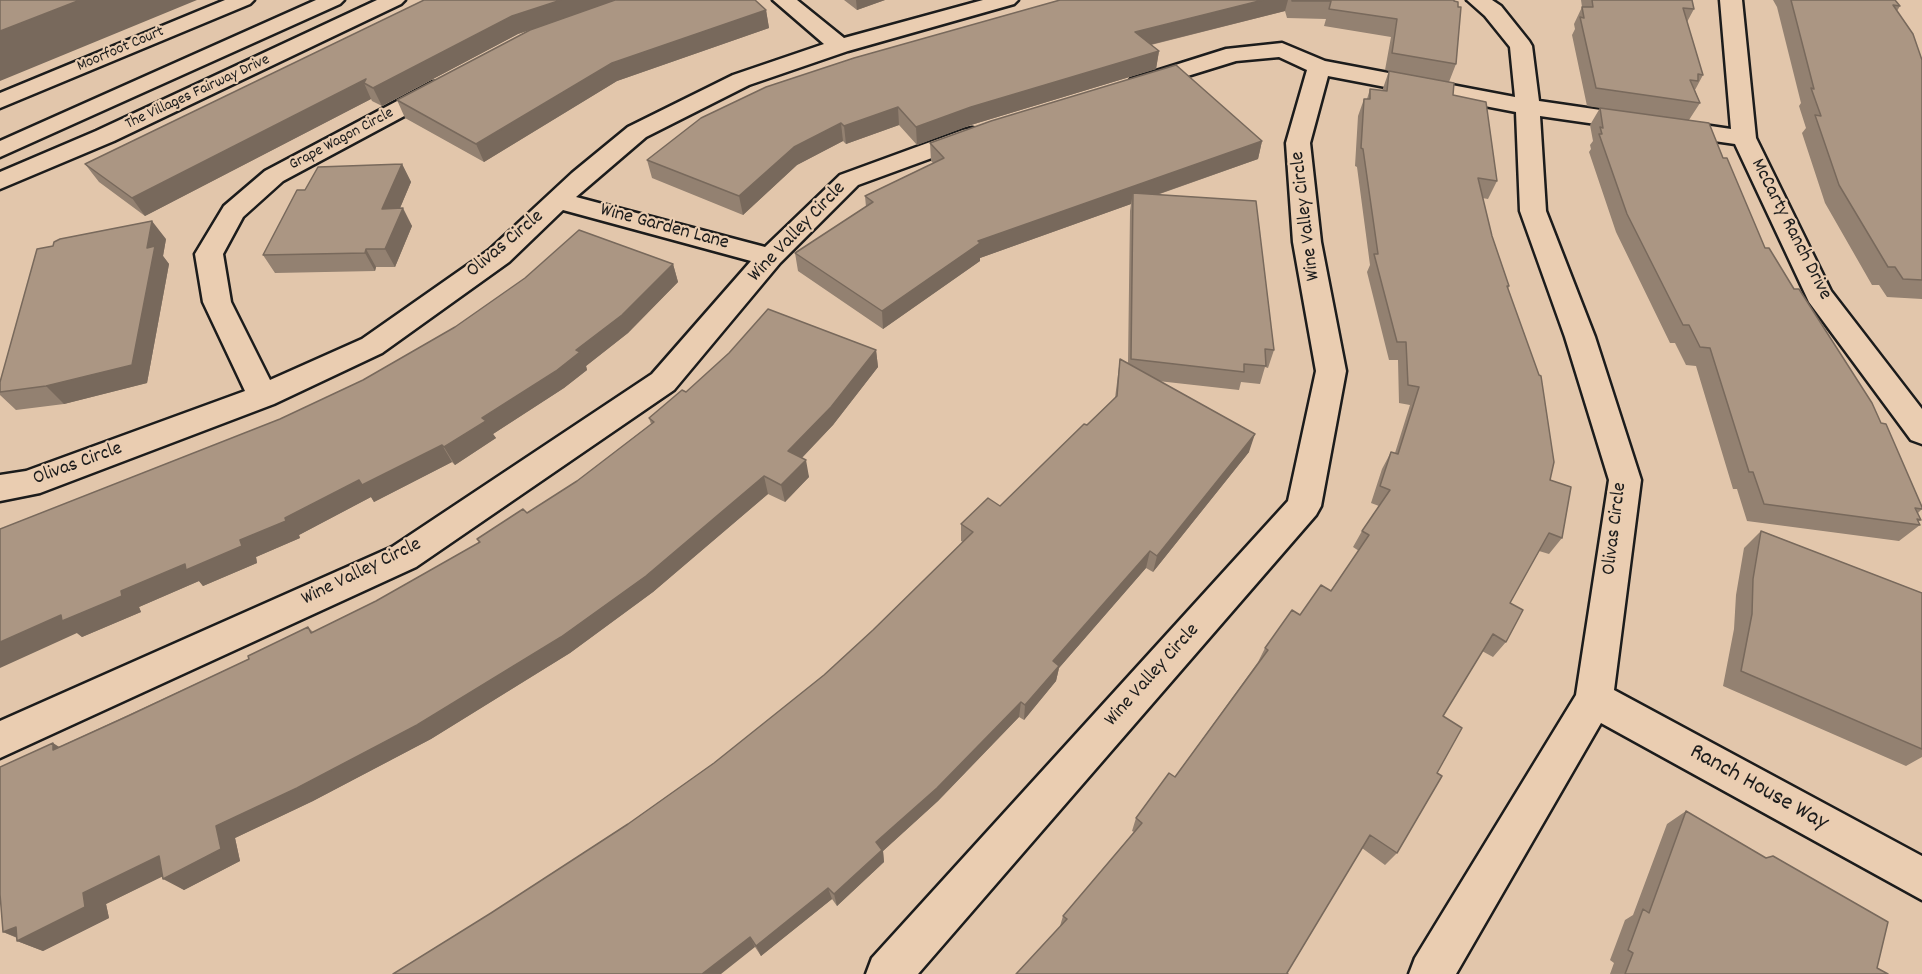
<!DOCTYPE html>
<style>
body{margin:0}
canvas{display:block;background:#e2c6ab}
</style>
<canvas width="1922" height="974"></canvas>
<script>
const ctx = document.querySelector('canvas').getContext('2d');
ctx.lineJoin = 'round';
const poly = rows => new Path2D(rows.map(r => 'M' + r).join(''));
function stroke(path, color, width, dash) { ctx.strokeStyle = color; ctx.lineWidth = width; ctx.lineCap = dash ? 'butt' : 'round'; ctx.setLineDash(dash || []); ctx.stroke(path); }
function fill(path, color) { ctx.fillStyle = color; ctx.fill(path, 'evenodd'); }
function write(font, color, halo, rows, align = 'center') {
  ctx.font = font + ' Dekko,sans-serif'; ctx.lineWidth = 4.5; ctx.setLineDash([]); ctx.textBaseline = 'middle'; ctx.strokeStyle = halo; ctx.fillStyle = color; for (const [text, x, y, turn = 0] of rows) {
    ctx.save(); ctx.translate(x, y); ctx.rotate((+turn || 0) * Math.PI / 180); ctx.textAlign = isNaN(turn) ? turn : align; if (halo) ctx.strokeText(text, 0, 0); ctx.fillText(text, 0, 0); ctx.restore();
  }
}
const street = poly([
 [225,0,254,0,250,4,0,108,0,93,225,0],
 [773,0,797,0,844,38,983,0,1018,0,1014,4,848,51,749,85,646,137,576,197,765,247,840,175,963,130,972,128,981,130,984,135,981,140,858,185,780,263,674,390,416,567,0,758,0,721,392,547,652,374,751,261,563,210,509,262,382,353,274,404,40,493,0,501,0,475,26,471,245,391,203,302,195,254,224,206,265,171,433,82,449,82,453,87,449,92,283,181,243,217,223,254,231,302,270,380,362,339,489,250,572,173,628,127,733,75,824,44,773,0],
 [1467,0,1492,0,1501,6,1529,41,1532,46,1539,101,1731,129,1720,0,1742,0,1756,138,1831,291,1922,409,1922,444,1911,440,1809,302,1735,144,1540,116,1546,211,1595,337,1641,480,1614,690,1922,856,1922,900,1601,723,1456,974,1409,974,1415,958,1576,695,1609,480,1565,337,1520,211,1516,112,1328,76,1310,143,1321,242,1346,371,1321,506,1316,515,918,974,866,974,872,958,1288,501,1316,371,1293,242,1286,143,1307,70,1279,57,1236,61,1139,91,1131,89,1127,84,1131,79,1226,49,1282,43,1325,61,1515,97,1510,47,1485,16,1467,0]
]);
const secondary = poly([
 [316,0,344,0,340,4,0,157,0,141,316,0],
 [377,0,405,0,401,4,114,141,0,189,0,172,96,131,377,0]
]);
const wall = poly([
 [424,0,755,0,766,10,769,28,617,81,484,162,405,118,397,100,530,30,592,8,518,34,382,106,372,101,371,99,145,216,99,182,85,164],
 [844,0,885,0,857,10],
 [1060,0,1454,0,1456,64,1449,82,1385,70,1391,37,1324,26,1326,19,1287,18,1285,11,1151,45,1159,51,1156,69,971,125,917,145,899,125,846,144,843,141,797,165,743,215,652,178,647,160],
 [1581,0,1692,0,1694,9,1687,22,1703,75,1695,90,1700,103,1689,120,1723,158,1765,248,1794,289,1881,423,1922,507,1922,509,1918,513,1921,520,1918,522,1920,525,1899,541,1747,521,1737,489,1733,489,1696,366,1686,365,1675,343,1670,343,1616,232,1589,152,1591,149,1590,145,1593,141,1590,125,1600,108,1587,106,1572,35,1575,29,1574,24,1582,7],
 [1773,0,1895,0,1900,6,1897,11,1922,60,1922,299,1887,297,1879,285,1872,285,1825,203,1802,133,1806,128,1799,106,1801,103,1777,7],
 [1389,71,1453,95,1497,181,1488,199,1482,198,1492,236,1509,286,1508,289,1562,538,1549,554,1539,551,1510,603,1506,642,1493,657,1482,651,1443,716,1437,773,1397,853,1385,865,1362,848,1060,926,1063,916,1134,832,1132,831,1136,818,1175,777,1258,662,1265,648,1300,615,1331,591,1359,551,1353,547,1362,531,1379,506,1371,503,1382,469,1391,452,1395,453,1410,405,1399,403,1398,360,1389,360,1367,272,1370,265,1357,167,1355,166,1358,116,1364,99,1367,99,1370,89,1382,91],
 [1262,141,1258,159,1157,195,1274,350,1268,368,1265,367,1260,384,1241,382,1239,390,1158,381,1249,452,1153,572,1146,568,1059,668,1056,681,1024,720,1019,717,938,801,883,851,884,862,837,906,832,899,761,956,755,947,491,913,628,824,714,763,824,675,873,630,963,542,961,541,961,524,1000,506,1115,398,1120,359,1128,363,1130,211,1131,204,980,258,980,261,883,329,798,271,795,253,866,207,865,196,933,163,931,161,930,143],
 [402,164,411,182,400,208,412,226,395,267,376,267,375,271,275,273,263,255,305,190],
 [166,239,163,256,169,264,147,383,64,404,16,410,0,395,0,382],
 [673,264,678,282,628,333,586,366,587,370,564,388,493,434,496,438,455,465,452,462,374,502,371,497,299,535,300,538,256,557,257,563,203,586,199,581,139,607,141,612,82,637,77,633],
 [876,350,878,367,833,425,802,458,809,477,785,502,768,494,653,592,570,653,431,739,313,801,235,838,240,861,184,890,162,876,106,904,109,918,43,951,17,941,17,938,3,932,59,747,249,659,308,627,313,632,376,601,479,543,477,539,527,513,577,481,651,424,649,418,686,392],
 [1761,531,1922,593,1922,757,1906,766,1723,686,1734,629,1736,595,1744,548],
 [1686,811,1877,968,1888,974,1610,974,1614,963,1610,960,1625,920,1633,915,1667,824]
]);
const shadedWall = poly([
 [80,0,197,0,0,81,0,31],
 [561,0,616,0,518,34,382,106,373,88,512,16],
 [856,0,885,0,857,10],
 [1263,0,1288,0,1285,11,1133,49,1135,32],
 [766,10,769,28,617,81,484,162,476,144,612,63],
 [1159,51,1156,69,971,125,917,145,916,127,971,107],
 [366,79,364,83,371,99,145,216,132,198],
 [898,107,899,125,846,144,844,126],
 [841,123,843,141,797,165,743,215,739,196,794,147],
 [1262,141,1258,159,1133,203,1133,193,1131,204,980,258,980,261,883,329,882,311,978,241],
 [402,164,411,182,392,227,382,209],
 [403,208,412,226,395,267,385,249],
 [152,221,166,239,163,256,169,264,147,383,64,404,46,386,147,248],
 [366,249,376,267,375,271,365,253],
 [673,264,678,282,628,333,586,366,587,370,564,388,493,434,496,438,455,465,444,447,482,418,576,350],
 [876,350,878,367,833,425,792,468,788,451],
 [1255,434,1249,452,1153,572,1157,556],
 [442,445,452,462,374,502,371,497,299,535,300,538,256,557,257,563,203,586,199,581,139,607,141,612,82,637,77,633,0,668,0,642,61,615,240,540,359,480],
 [806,460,809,477,785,502,781,485],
 [764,476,768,494,653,592,570,653,431,739,313,801,235,838,240,861,184,890,163,879,216,826],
 [1150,551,1146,568,1059,668,1056,681,1024,720,1025,705,1053,661],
 [1021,702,1019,717,938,801,883,851,884,862,837,906,834,894,876,842],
 [53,743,75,757,53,750],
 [159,856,180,868,106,904,109,918,43,951,17,941,21,939,3,932],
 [828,888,832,899,761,956,756,946],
 [750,937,755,947,721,974,702,974]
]);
const building = poly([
 [0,0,80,0,0,31,0,0],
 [424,0,561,0,512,16,373,88,364,83,366,79,132,198,85,164,424,0],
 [615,0,755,0,766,10,612,63,476,144,397,100,530,30,615,0],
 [1060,0,1263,0,1135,32,1159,51,971,107,916,127,898,107,844,126,841,123,794,147,739,196,647,160,701,118,766,87,854,58,1060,0],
 [1292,0,1454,0,1454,1,1458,2,1458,7,1461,7,1456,64,1392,53,1397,19,1329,9,1331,1,1292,1,1292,0],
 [1592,0,1692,0,1694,9,1683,8,1703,75,1698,74,1698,81,1690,80,1700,103,1596,88,1580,17,1584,18,1582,7,1593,7,1592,0],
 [1791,0,1895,0,1900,6,1893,5,1913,34,1922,60,1922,280,1903,279,1895,267,1888,267,1839,185,1815,115,1821,116,1811,88,1814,89,1791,0],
 [1176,65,1262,141,978,241,980,243,882,311,795,253,873,202,865,196,944,158,930,143,991,121,1176,65],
 [1389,71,1454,83,1453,95,1486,102,1497,181,1478,178,1492,236,1509,286,1507,286,1539,375,1541,376,1554,462,1550,480,1571,487,1562,538,1549,533,1510,603,1523,610,1506,642,1493,634,1443,716,1462,728,1437,773,1442,776,1397,853,1370,835,1287,973,1288,974,1016,974,1067,919,1063,916,1142,823,1136,818,1169,773,1175,777,1268,650,1265,648,1292,610,1300,615,1321,585,1331,591,1369,535,1362,531,1390,490,1380,486,1391,452,1398,454,1419,387,1408,385,1406,342,1397,342,1374,254,1378,254,1363,149,1361,148,1364,99,1370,99,1370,89,1387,91,1389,71],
 [1600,108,1709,123,1723,158,1727,158,1765,248,1769,248,1794,289,1799,289,1872,403,1881,423,1886,424,1922,507,1922,509,1915,508,1921,520,1917,519,1920,525,1764,504,1753,472,1749,472,1710,348,1700,347,1689,325,1683,325,1627,214,1599,134,1602,134,1600,127,1603,128,1600,108],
 [402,164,382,209,403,208,385,249,366,249,365,253,263,255,297,190,305,190,318,167,402,164],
 [1133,193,1256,201,1274,350,1265,349,1266,366,1244,364,1244,372,1131,359,1133,193],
 [152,221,147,248,155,246,132,365,46,386,0,392,0,382,37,249,53,246,54,242,60,239,152,221],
 [579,230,673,264,622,315,576,350,580,352,556,371,482,418,486,421,444,447,442,445,362,485,359,480,285,518,286,521,240,540,242,546,186,570,185,564,121,591,122,596,62,621,61,615,0,642,0,529,280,419,363,380,455,327,525,278,579,230],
 [768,309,876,350,831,407,788,451,806,460,781,485,764,476,646,576,561,637,417,725,297,788,216,826,221,849,163,879,159,856,83,893,85,907,17,941,16,927,3,932,0,894,0,767,53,743,53,750,128,716,249,659,248,656,308,627,311,633,376,601,480,542,477,539,523,509,527,513,577,481,654,422,649,418,682,390,686,392,729,353,768,309],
 [1120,359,1255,434,1157,556,1150,551,1053,661,1059,666,1025,705,1021,702,937,788,876,842,882,850,834,894,828,888,756,946,750,937,702,974,393,974,491,913,628,824,714,763,824,675,873,630,973,532,961,524,988,498,1000,506,1084,424,1087,425,1117,396,1120,359],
 [1761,531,1922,593,1922,749,1741,671,1752,614,1753,579,1761,531],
 [1686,811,1766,858,1773,856,1888,922,1877,968,1888,974,1625,974,1633,953,1628,950,1643,909,1649,913,1686,811]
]);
const farStreetnames = [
 ["Moorfoot Court",121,50,-23],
 ["The Villages Fairway Drive",198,93,-25],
 ["Grape Wagon Circle",342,140,-28]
];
const streetNames = [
 ["Wine Valley Circle",1307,216,-97],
 ["Wine Garden Lane",664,228,15],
 ["McCarty Ranch Drive",1790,230,63],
 ["Wine Valley Circle",798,233,-46],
 ["Olivas Circle",506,245,-40],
 ["Olivas Circle",78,465,-20],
 ["Olivas Circle",1616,529,-83],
 ["Wine Valley Circle",362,573,-26],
 ["Wine Valley Circle",1153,676,-48]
];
const nearStreetnames = [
 ["Ranch House Way",1758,789,29]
];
stroke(street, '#1c1c1c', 5);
stroke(secondary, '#1c1c1c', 5);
fill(street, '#eacdb1');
fill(secondary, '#eacdb1');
fill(wall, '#938171');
fill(shadedWall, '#78695c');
fill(building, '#ab9683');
stroke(building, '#78695c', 1.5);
write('16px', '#1c1c1c', '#eacdb1', farStreetnames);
write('20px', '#1c1c1c', '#eacdb1', streetNames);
write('24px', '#1c1c1c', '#eacdb1', nearStreetnames);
</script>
